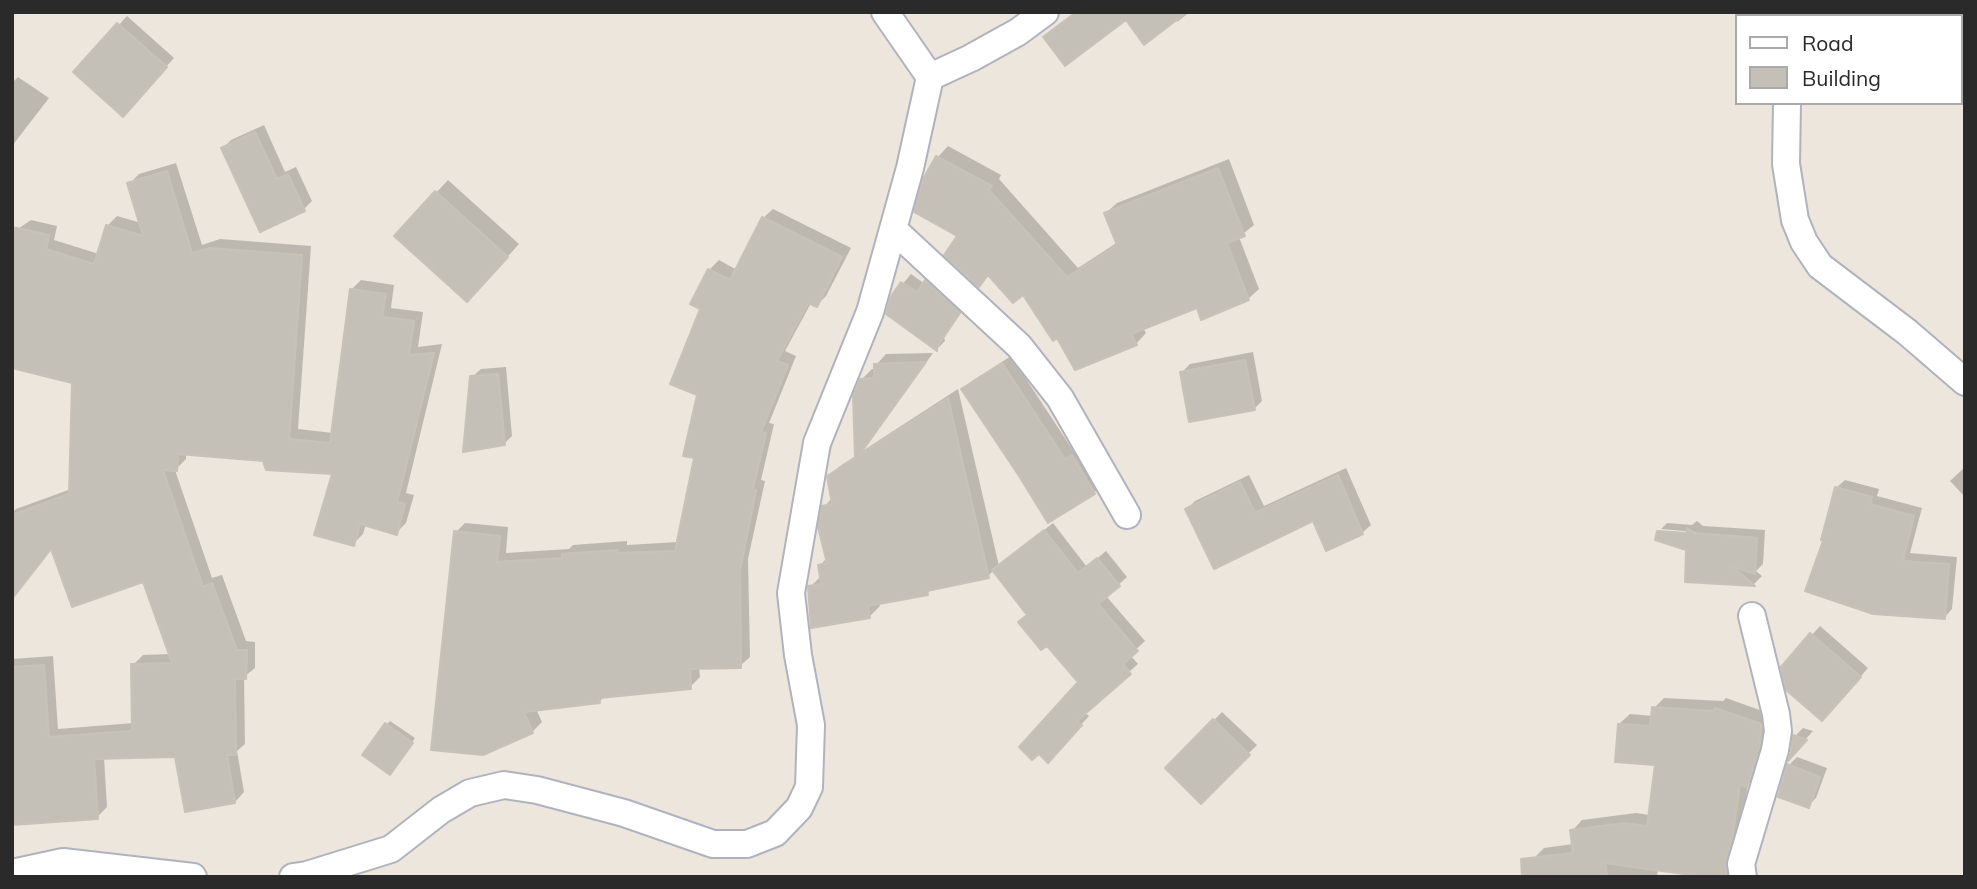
<!DOCTYPE html>
<style>
body{margin:0}
#map{position:relative;width:1977px;height:889px;overflow:hidden;background:#ece6dd;font-family:Mulish,sans-serif}
canvas{display:block}
.frame{position:absolute;inset:0;border:14px solid #2a2a2a;pointer-events:none}
.legend{position:absolute;left:1735px;top:14px;width:228px;height:91px;box-sizing:border-box;background:#fff;border:2px solid #aaa;margin:0;padding:9px 12px;list-style:none;font-size:21px;color:#2a2a2a}
.legend li{display:flex;align-items:center;gap:14px;height:35px}
.legend b{width:35px;border:2px solid #aaa}
</style>
<div id="map">
<canvas width="1977" height="889"></canvas>
<div class="frame"></div>
<ul class="legend">
<li><b style="height:9px;background:#fff"></b>Road</li>
<li><b style="height:19px;background:#c4c0b8"></b>Building</li>
</ul>
</div>
<script>
const ctx = document.querySelector('canvas').getContext('2d');
ctx.lineJoin = 'round';
function fill(path, color) { ctx.fillStyle = color; ctx.fill(path, 'evenodd'); }
const poly = rows => new Path2D(rows.map(r => 'M' + r).join(''));
function stroke(path, color, width, dash) { ctx.strokeStyle = color; ctx.lineWidth = width; ctx.lineCap = dash ? 'butt' : 'round'; ctx.setLineDash(dash || []); ctx.stroke(path); }
const shadow = poly([
 [1076,12,1190,12,1177,22,1175,19,1126,18],
 [127,16,174,58,131,106,76,72],
 [18,77,49,98,12,146,12,83],
 [264,125,285,172,296,167,312,201,304,209,223,148,231,140],
 [948,146,1001,175,999,179,1078,268,1118,242,1106,213,1117,203,1229,159,1254,225,1239,237,1259,289,1248,299,1198,306,1143,327,1146,333,1136,344,1057,336,1024,292,989,274,979,285,960,236,925,180,938,157],
 [176,163,202,245,220,239,311,246,298,429,333,433,351,290,361,280,394,285,391,308,423,312,418,347,442,344,406,493,414,495,406,523,396,533,366,524,363,534,353,544,334,473,264,459,186,453,186,459,175,470,212,578,222,575,246,641,255,642,255,668,244,677,245,744,237,751,244,792,235,802,177,755,104,757,107,807,97,817,12,823,12,659,53,656,58,729,134,723,133,665,143,655,170,654,144,580,53,547,27,578,12,535,12,513,16,509,71,489,74,381,12,233,31,220,57,226,54,240,99,254,107,226,117,216,141,223,129,184,139,174],
 [448,180,519,244,479,288,397,235],
 [773,209,851,248,826,296,817,305,811,303,785,351,796,356,769,423,774,424,761,480,765,481,748,559,750,657,740,666,699,667,700,677,690,687,605,696,599,702,536,709,542,722,532,732,483,753,456,532,465,523,508,527,506,553,569,549,573,545,627,541,627,545,678,542,696,457,702,308,709,270,719,260,737,270,763,218],
 [934,273,967,304,944,337,945,341,937,349,888,313,892,297,911,274,925,284],
 [1253,352,1262,401,1254,409,1182,372,1190,364],
 [933,353,864,450,958,389,999,566,1053,523,1087,567,1106,551,1127,577,1106,596,1145,641,1130,655,1138,664,1084,712,1089,716,1056,752,1080,682,994,570,988,576,932,588,927,594,879,602,880,606,869,617,810,587,820,577,820,565,827,558,824,507,832,498,829,476,840,466,857,455,861,380,872,369,876,369,876,365,886,354],
 [1011,356,1074,452,1080,449,1102,484,1094,493,964,389,972,381],
 [506,367,512,436,504,444,472,377,481,369],
 [1965,467,1965,497,1950,481],
 [1346,468,1371,525,1362,533,1314,519,1187,509,1195,501,1249,475,1264,506],
 [1845,480,1879,489,1877,496,1922,508,1910,553,1957,557,1952,609,1944,618,1825,540,1836,488],
 [1697,521,1703,526,1765,530,1763,564,1756,571,1762,576,1754,584,1687,580,1688,549,1658,532,1660,530,1667,533,1696,535,1696,532,1661,529,1667,523,1692,525],
 [1820,626,1868,668,1830,711,1812,635],
 [1664,698,1723,701,1726,698,1771,714,1757,775,1748,784,1735,868,1726,877,1658,868,1657,877,1536,877,1533,859,1544,848,1573,844,1572,831,1582,820,1636,813,1650,815,1657,763,1619,724,1630,714,1653,716,1654,708],
 [1222,712,1257,745,1201,801,1167,768],
 [390,721,415,738,393,769,387,724],
 [1803,728,1813,731,1796,750,1795,736],
 [1797,757,1827,768,1816,798,1808,806,1789,765]
]);
const building = poly([
 [1076,12,1187,12,1144,45,1126,20,1065,66,1043,37,1076,12],
 [117,23,167,67,123,117,73,72,117,23],
 [255,132,277,179,288,174,305,211,260,232,221,148,255,132],
 [936,156,992,186,989,190,1067,277,1117,245,1104,213,1218,168,1245,236,1227,243,1249,300,1201,320,1197,308,1131,334,1137,345,1075,370,1057,338,1053,341,1023,295,1013,303,988,275,979,287,944,255,957,236,914,212,923,179,936,156],
 [167,171,192,253,210,248,302,255,289,439,330,443,350,289,386,294,382,317,414,321,409,355,434,353,397,502,405,504,397,535,360,524,354,546,314,535,332,474,266,470,263,461,178,454,177,471,163,470,203,587,212,583,237,650,247,650,246,679,235,679,236,755,227,755,235,803,185,812,175,757,94,759,98,819,12,825,12,667,44,665,49,737,132,731,131,664,172,663,143,582,72,607,51,549,12,599,12,515,69,494,72,383,12,368,12,227,49,235,46,249,94,264,106,225,143,236,127,183,167,171],
 [435,191,508,257,467,302,394,236,435,191],
 [762,217,842,257,817,307,808,303,777,361,788,365,761,432,766,433,753,489,756,490,740,570,741,668,690,669,691,689,599,698,600,703,524,712,533,733,483,755,431,750,454,531,500,536,497,562,562,558,562,554,618,550,619,553,675,551,694,458,683,456,697,395,670,384,700,309,690,304,708,269,730,280,762,217],
 [925,280,960,313,937,347,937,351,886,314,891,296,901,282,917,292,925,280],
 [1245,360,1255,410,1189,422,1180,372,1245,360],
 [926,362,859,455,948,398,989,578,927,591,928,595,868,606,870,618,811,628,808,586,821,584,818,565,827,563,818,527,822,506,832,504,827,476,855,458,853,396,860,379,874,378,874,364,926,362],
 [1002,363,1065,459,1072,455,1095,494,1048,523,1019,476,961,389,1002,363],
 [498,374,505,445,463,452,470,376,498,374],
 [1338,475,1363,534,1326,551,1313,521,1214,569,1185,509,1240,482,1255,513,1338,475],
 [1835,487,1872,497,1870,504,1914,516,1903,561,1949,564,1945,619,1873,614,1805,591,1823,541,1821,540,1835,487],
 [1687,528,1694,533,1757,538,1755,574,1732,566,1755,586,1685,582,1686,550,1655,540,1657,531,1687,533,1687,528],
 [1044,530,1078,573,1097,558,1120,586,1098,604,1138,651,1123,664,1131,674,1077,721,1082,725,1048,763,1039,754,1032,760,1019,747,1078,682,1047,646,1041,650,1018,622,1027,615,992,570,1044,530],
 [1810,633,1861,677,1822,721,1786,690,1781,667,1810,633],
 [1652,707,1713,711,1715,708,1761,724,1760,746,1747,787,1740,784,1732,840,1726,860,1726,877,1705,877,1605,863,1607,877,1522,877,1521,859,1573,853,1570,830,1624,823,1647,826,1655,765,1615,762,1618,724,1650,726,1652,707],
 [1213,719,1250,755,1201,804,1165,768,1213,719],
 [385,723,413,743,390,775,362,755,385,723],
 [1793,735,1807,740,1788,761,1791,752,1793,735],
 [1787,764,1820,777,1809,808,1778,797,1787,764]
]);
const street = poly([
 [885,12,930,77],
 [1802,16,1803,12],
 [1787,103,1786,164,1795,220,1804,242,1820,266,1907,332,1965,382],
 [894,230,1019,346,1060,398,1127,515],
 [12,873,63,862,193,877],
 [293,877,307,875,391,849,441,810,470,793,504,785,537,790,624,813,713,844,747,844,775,833,799,808,809,787,811,725,798,655,791,593,817,443,870,312,910,168,930,77,971,58,1018,32,1045,12],
 [1743,877,1741,864,1775,750,1778,731,1776,714,1752,616]
]);
fill(shadow, '#0003');
fill(building, '#c4c0b8');
stroke(building, '#c8c2b6', 2);
stroke(street, '#b0b3be', 30);
stroke(street, '#fff', 26);
</script>
